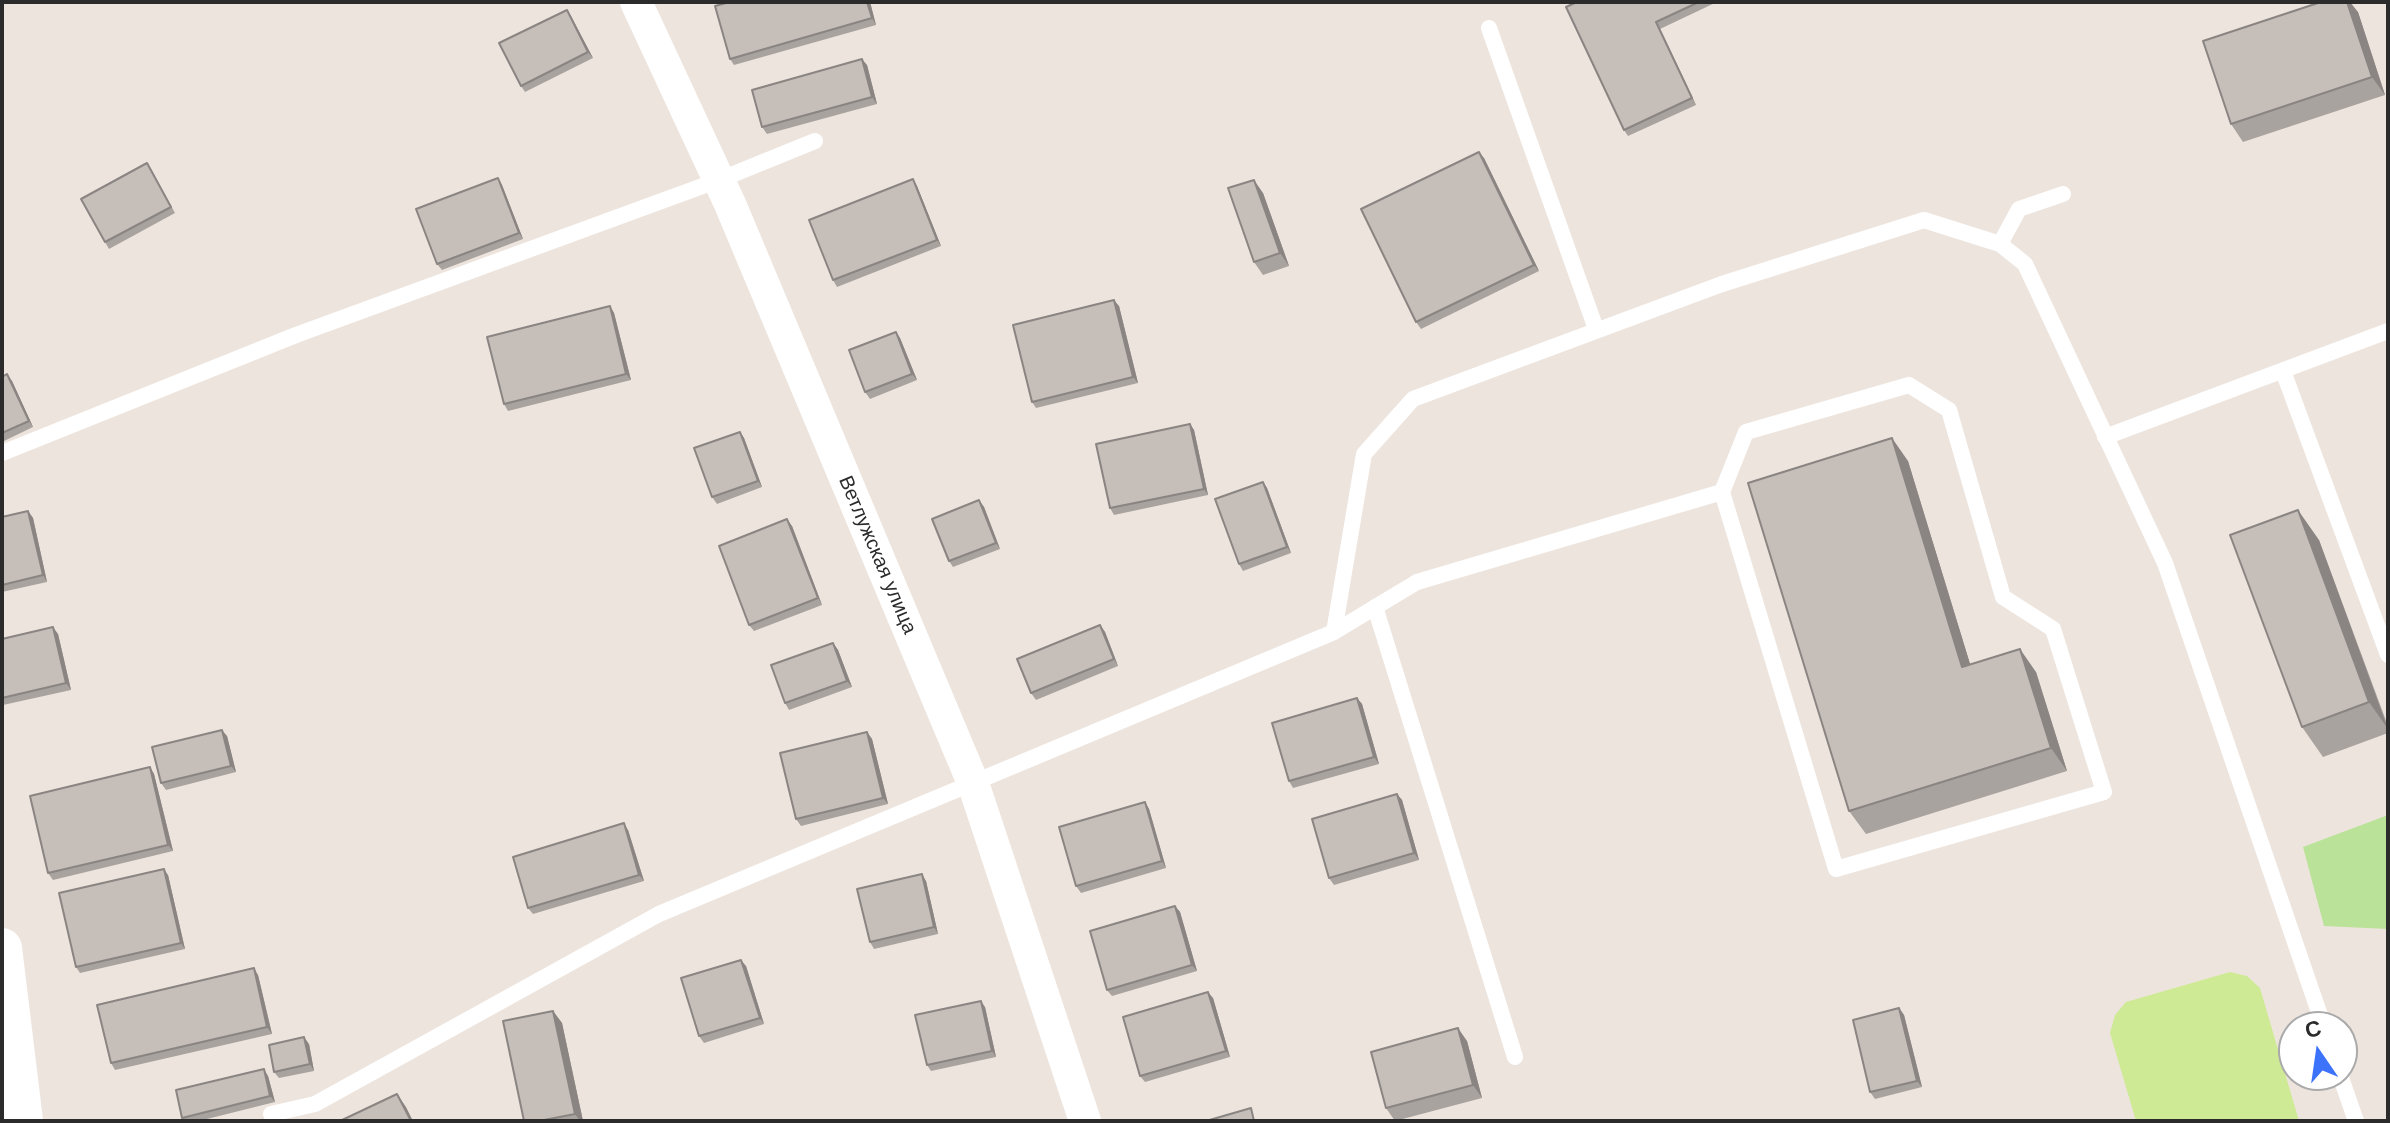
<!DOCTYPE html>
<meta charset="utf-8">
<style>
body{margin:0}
#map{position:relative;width:2390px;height:1123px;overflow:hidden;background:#ede4dd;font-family:Arial,sans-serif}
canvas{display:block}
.frame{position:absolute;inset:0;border:4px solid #2b2b2b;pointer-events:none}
.north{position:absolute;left:2278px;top:1011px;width:80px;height:80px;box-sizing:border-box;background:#fff;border:2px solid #aaa;border-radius:50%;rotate:347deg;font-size:22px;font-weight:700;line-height:32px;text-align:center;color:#2b2b2b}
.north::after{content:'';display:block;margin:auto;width:28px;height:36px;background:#3d73fa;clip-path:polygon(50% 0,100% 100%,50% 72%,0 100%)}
</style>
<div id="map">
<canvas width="2390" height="1123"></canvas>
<div class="frame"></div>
<div class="north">С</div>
</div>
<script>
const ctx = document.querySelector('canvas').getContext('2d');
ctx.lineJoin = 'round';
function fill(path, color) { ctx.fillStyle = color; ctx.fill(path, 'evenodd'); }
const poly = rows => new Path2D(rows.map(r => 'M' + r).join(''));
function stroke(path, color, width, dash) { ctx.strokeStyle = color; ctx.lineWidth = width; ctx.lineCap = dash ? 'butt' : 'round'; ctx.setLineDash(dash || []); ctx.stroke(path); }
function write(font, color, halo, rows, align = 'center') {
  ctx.font = font + ' Arial,sans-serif'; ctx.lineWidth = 6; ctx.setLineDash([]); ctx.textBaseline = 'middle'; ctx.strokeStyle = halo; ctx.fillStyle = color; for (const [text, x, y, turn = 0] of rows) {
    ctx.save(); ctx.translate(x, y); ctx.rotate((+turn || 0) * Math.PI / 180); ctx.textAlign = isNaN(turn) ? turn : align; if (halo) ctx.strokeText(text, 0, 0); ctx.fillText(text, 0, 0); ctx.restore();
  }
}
const green = poly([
 [2388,815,2388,929,2324,926,2303,847]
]);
const pitch = poly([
 [2230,972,2247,976,2260,988,2299,1121,2136,1121,2110,1033,2115,1015,2126,1002]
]);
const service = poly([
 [1489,28,1596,329],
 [2000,244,2019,209,2063,194],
 [2283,371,2388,655],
 [2105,437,2388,331],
 [2,453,296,335,719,180,815,141],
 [1375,607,1515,1057],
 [1334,632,1417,582,1722,492,1836,869,2104,792,2053,629,2003,597,1949,410,1909,385,1746,432,1722,492],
 [2340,1075,2356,1121],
 [271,1114,315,1104,659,914,1334,632,1364,454,1413,399,1722,284,1924,220,2000,244,2025,264,2165,563,2324,1027]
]);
const minor = poly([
 [636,2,730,204,973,783,1085,1121]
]);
const tertiary = poly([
 [2,948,23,1121]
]);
const wall = poly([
 [730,2,870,2,876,25,734,65,730,59],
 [1577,2,1717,2,1660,29,1696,105,1628,136,1624,130],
 [567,10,593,58,525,92,521,86],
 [2358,12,2385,95,2243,142,2231,124],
 [867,65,877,104,767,134,762,127],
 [1484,158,1539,271,1421,329,1416,322],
 [151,169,175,213,109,249,105,242],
 [498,178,502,185,523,239,442,270,437,264],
 [913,179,917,186,941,246,837,287,833,280],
 [1263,193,1289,266,1263,275,1254,262],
 [610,306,614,313,631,380,508,411,504,404],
 [1119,306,1138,383,1036,408,1032,402],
 [896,332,900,338,917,380,870,399,865,392],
 [2,377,12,381,33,427,2,442],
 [1190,424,1194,430,1208,495,1114,515,1110,508],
 [740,432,744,438,762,487,717,504,712,497],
 [1908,461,1970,664,2036,672,2067,771,1866,834,1849,811],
 [1263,482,1267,488,1291,553,1243,571,1239,564],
 [979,500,984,507,1000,549,953,567,949,561],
 [28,511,33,518,47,582,2,592,2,517],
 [792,526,822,605,754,631,749,625],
 [2319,540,2388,726,2388,733,2323,757,2302,727],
 [1100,625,1105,632,1118,666,1036,700,1031,693],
 [58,634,71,690,3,705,2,639],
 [833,643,838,650,852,687,789,710,785,703],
 [1357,698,1362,704,1379,764,1293,788,1289,781],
 [867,732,872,739,888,804,801,826,796,819],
 [227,736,236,772,166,790,161,783],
 [150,767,154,774,173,851,53,880,48,873],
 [1397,794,1402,800,1419,860,1334,885,1329,878],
 [1145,802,1149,809,1166,868,1081,893,1076,886],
 [628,830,644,881,533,914,528,908],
 [168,875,185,949,80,973,76,967],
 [926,881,938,934,874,949,870,942],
 [1175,906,1180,912,1197,971,1112,996,1107,990],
 [746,966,764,1024,704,1043,699,1036],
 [258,975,272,1034,115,1070,111,1063],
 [1213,998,1230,1057,1145,1082,1140,1076],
 [985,1007,996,1057,931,1071,927,1065],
 [1899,1008,1904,1015,1922,1087,1875,1099,1870,1092],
 [553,1011,562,1023,583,1121,524,1121],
 [1467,1041,1482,1098,1395,1121,1386,1108],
 [309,1044,314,1071,279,1078,274,1072],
 [268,1076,275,1102,199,1121,185,1121,182,1118]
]);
const shadedWall = poly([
 [867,2,870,2,876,25,872,18],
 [2347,2,2350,2,2358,12,2385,95,2372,77],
 [567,10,571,16,593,58,588,52],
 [1656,22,1660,29,1696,105,1692,98],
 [862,59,867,65,877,104,872,97],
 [1479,152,1484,158,1539,271,1534,265],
 [498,178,502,185,523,239,519,233],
 [913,179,917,186,941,246,937,240],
 [1254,180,1263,193,1289,266,1280,253],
 [1114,300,1119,306,1138,383,1133,377],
 [610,306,614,313,631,380,626,374],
 [896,332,900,338,917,380,912,374],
 [7,374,12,381,33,427,29,421],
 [1190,424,1194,430,1208,495,1204,489],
 [740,432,744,438,762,487,758,481],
 [1892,438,1908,461,1978,690,1962,667],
 [1263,482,1267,488,1291,553,1287,547],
 [979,500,984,507,1000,549,996,543],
 [2298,510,2319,540,2388,729,2369,702],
 [28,511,33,518,47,582,43,575],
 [787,519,792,526,822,605,818,598],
 [1100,625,1105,632,1118,666,1114,659],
 [53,627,58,634,71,690,66,683],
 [833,643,838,650,852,687,847,681],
 [2020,649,2036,672,2067,771,2051,748],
 [1357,698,1362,704,1379,764,1374,757],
 [222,730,227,736,236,772,231,766],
 [867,732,872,739,888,804,883,798],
 [150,767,154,774,173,851,168,845],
 [1397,794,1402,800,1419,860,1414,853],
 [1145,802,1149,809,1166,868,1162,861],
 [624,823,628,830,644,881,639,875],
 [164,869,168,875,185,949,181,943],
 [922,874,926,881,938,934,934,927],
 [1175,906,1180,912,1197,971,1192,965],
 [741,960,746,966,764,1024,760,1018],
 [254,968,258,975,272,1034,267,1027],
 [1208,992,1213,998,1230,1057,1226,1051],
 [981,1001,985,1007,996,1057,992,1051],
 [1899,1008,1904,1015,1922,1087,1917,1081],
 [553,1011,562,1023,583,1121,580,1121,575,1114],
 [1458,1028,1467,1041,1482,1098,1473,1085],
 [304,1037,309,1044,314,1071,310,1064],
 [264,1069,268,1076,275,1102,270,1096],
 [397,1094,406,1107,413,1121,411,1121]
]);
const building = poly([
 [730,2,867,2,872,18,730,59,715,6,730,2],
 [1577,2,1699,2,1656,22,1692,98,1624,130,1566,7,1577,2],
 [2321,2,2347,2,2372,77,2231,124,2203,41,2321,2],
 [567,10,588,52,521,86,499,43,567,10],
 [862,59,872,97,762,127,752,90,862,59],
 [1479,152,1534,265,1416,322,1361,209,1479,152],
 [147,163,171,207,105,242,81,199,147,163],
 [498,178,519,233,437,264,416,209,498,178],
 [913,179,937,240,833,280,809,220,913,179],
 [1254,180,1280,253,1254,262,1228,188,1254,180],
 [1114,300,1133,377,1032,402,1013,325,1114,300],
 [610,306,626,374,504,404,487,337,610,306],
 [896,332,912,374,865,392,849,350,896,332],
 [7,374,29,421,2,433,2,377,7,374],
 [1190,424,1204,489,1110,508,1096,444,1190,424],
 [740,432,758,481,712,497,694,448,740,432],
 [1892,438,1962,667,2020,649,2051,748,1849,811,1748,483,1892,438],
 [1263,482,1287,547,1239,564,1215,499,1263,482],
 [979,500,996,543,949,561,932,519,979,500],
 [2298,510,2369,702,2302,727,2230,535,2298,510],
 [28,511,43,575,2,585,2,517,28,511],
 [787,519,818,598,749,625,719,546,787,519],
 [1100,625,1114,659,1031,693,1017,659,1100,625],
 [53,627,66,683,2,698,2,639,53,627],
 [833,643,847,681,785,703,771,665,833,643],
 [1357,698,1374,757,1289,781,1272,723,1357,698],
 [222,730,231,766,161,783,152,747,222,730],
 [867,732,883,798,796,819,780,753,867,732],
 [150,767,168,845,48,873,30,796,150,767],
 [1397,794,1414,853,1329,878,1312,819,1397,794],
 [1145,802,1162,861,1076,886,1059,827,1145,802],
 [624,823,639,875,528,908,513,857,624,823],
 [164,869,181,943,76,967,59,893,164,869],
 [922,874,934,927,870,942,857,889,922,874],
 [1175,906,1192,965,1107,990,1090,931,1175,906],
 [741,960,760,1018,699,1036,681,978,741,960],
 [254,968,267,1027,111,1063,97,1005,254,968],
 [1208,992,1226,1051,1140,1076,1123,1017,1208,992],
 [981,1001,992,1051,927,1065,915,1015,981,1001],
 [1899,1008,1917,1081,1870,1092,1853,1020,1899,1008],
 [553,1011,575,1114,539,1121,524,1121,503,1021,553,1011],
 [1458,1028,1473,1085,1386,1108,1371,1052,1458,1028],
 [304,1037,310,1064,274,1072,269,1045,304,1037],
 [264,1069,270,1096,182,1118,176,1090,264,1069],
 [397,1094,411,1121,340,1121,397,1094],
 [1251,1108,1254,1121,1206,1121,1251,1108]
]);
const streetNames = [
 ["Ветлужская улица",877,555,67]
];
fill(green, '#bae399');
fill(pitch, '#cfea95');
stroke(service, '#fff', 16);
stroke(minor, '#fff', 32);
stroke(tertiary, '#fff', 40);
fill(wall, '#a9a39f');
fill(shadedWall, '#8a8582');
fill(building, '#c5beb9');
stroke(building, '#8a8582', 2);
write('20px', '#2b2b2b', '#fff', streetNames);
</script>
